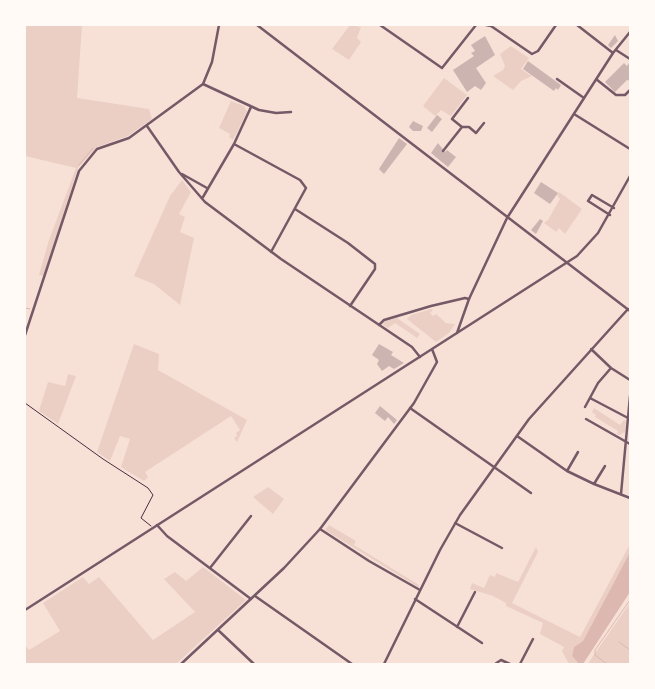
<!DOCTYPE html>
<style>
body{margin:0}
#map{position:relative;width:655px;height:689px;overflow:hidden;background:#f7e1d7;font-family:Arial,sans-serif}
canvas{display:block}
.frame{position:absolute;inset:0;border:26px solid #fffaf5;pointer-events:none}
</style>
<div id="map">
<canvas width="655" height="689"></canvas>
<div class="frame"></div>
</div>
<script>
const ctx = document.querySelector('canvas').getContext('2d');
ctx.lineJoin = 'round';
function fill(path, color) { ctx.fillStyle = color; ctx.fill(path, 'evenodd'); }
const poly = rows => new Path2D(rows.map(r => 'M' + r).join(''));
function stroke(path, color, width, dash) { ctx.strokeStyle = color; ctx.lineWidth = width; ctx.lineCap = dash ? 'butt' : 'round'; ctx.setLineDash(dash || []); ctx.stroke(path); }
const green = poly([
 [25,25,82,25,77,98,149,109,152,119,128,136,97,147,78,168,44,276,39,275,49,240,76,168,25,156],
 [350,25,361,27,357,38,361,42,349,60,332,49],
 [511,46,529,58,521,69,532,76,521,81,513,90,493,76,503,70,505,66,500,54],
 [444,78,467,95,451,116,441,110,435,116,423,106],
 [231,101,244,106,247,112,233,140,229,137,230,134,219,128],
 [182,180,191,192,179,214,185,217,180,232,194,238,180,305,154,284,134,276,170,196],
 [559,192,582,209,565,234,559,228,556,232,544,223,548,220,560,199,557,195],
 [431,309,433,310,430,313,433,316,436,314,446,323,455,324,449,333,436,342,407,319,411,315],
 [397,318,420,334,417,338,395,323,388,328,383,325,385,321],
 [134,344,159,354,158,370,247,420,237,442,234,438,237,436,236,433,240,430,231,416,145,472,148,477,144,481,121,467,130,439,120,436,110,461,97,452],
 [68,374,76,376,58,424,39,411,48,382,65,386],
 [594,408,620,425,624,420,626,421,625,432,620,435,617,434,618,431,595,417,596,415,592,412],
 [268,487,284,499,273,514,253,497],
 [329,525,356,541,354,545,419,585,418,587,325,530],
 [630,544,630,552,583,641,574,647,572,656,579,664,569,664,562,651,564,647,540,634,543,623,506,606,506,603,493,596,470,589,472,583,484,588,490,575,495,577,496,573,518,582,536,547,538,552,512,603,580,637],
 [203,567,246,600,176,664,25,664,25,645,29,650,60,631,43,603,83,577,89,584,99,577,153,640,195,612,164,579,175,572,186,581],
 [630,603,630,664,588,664,593,656]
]);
const water = poly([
 [630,552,630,592,583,664,579,664,572,656,574,647,583,641]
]);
const stream = poly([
 [79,165,93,148],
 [25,308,30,309],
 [619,642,630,650],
 [607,664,595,655,595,650,630,600]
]);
const building = poly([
 [615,35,618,41,611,48,608,45],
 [485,36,495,55,476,68,486,83,481,90,475,86,467,92,453,70,474,56,471,53,475,51,471,45],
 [528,61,561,85,558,90,556,88,554,91,523,69],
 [630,62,630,81,627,80,615,92,605,82,624,63,627,66],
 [437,115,442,119,432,132,427,128],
 [413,121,423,126,421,131,413,131,409,127],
 [399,138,407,144,384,174,379,169],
 [438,143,445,152,447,150,456,157,448,167,431,153],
 [541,182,558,193,550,204,534,193],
 [540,219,543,221,536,234,531,230],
 [379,344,393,352,391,355,404,363,394,369,389,366,382,371,377,364,379,360,372,355],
 [380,406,397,420,394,424,388,417,385,421,375,413]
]);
const path = poly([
 [25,403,103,459,148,488,153,495,141,518,151,526]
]);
const minor = poly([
 [380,25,442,68,476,25],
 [486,25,491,26,532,54,538,51,556,25],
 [577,25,613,53],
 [557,79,584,98],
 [203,84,259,110,276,113,291,112],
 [574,114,630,149],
 [147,126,179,172,205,202,281,259,412,347,420,357],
 [462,127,452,119,468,98],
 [234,144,300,180,306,188,271,252],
 [443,151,462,127,469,127,476,133,484,123],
 [182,174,207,188],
 [203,197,234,144,251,107],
 [295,209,348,243,375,264,375,269,350,306],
 [610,215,588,201,592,195,614,208],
 [379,325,384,320,431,306,465,298,469,299],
 [25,335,79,171,97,149,129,138,203,84,212,62,219,25],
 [591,349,611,368,630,380],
 [590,398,628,418],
 [585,407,598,383,611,368],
 [410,408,531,493],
 [586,419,630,444],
 [517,436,567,471,594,484,630,498],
 [567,471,578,452],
 [594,484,605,466],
 [621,494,630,396],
 [455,523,502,548],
 [157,525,167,536,251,599],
 [320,529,369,561,420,590],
 [210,568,251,516],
 [255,596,352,664],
 [415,599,482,643],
 [457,627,475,592],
 [218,630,254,664],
 [384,664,440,550,460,515,529,419,628,309],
 [495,664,501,660,510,664],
 [520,664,533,639]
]);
const tertiary = poly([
 [257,25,630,311],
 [616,50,630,59],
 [596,79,616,95,625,95,630,90],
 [457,333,469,299,507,218,613,53,630,32],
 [25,610,577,256,598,233,630,176],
 [181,664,284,568,320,529,414,403,437,362,432,349]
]);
fill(green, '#ebcfc5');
fill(water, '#dcb8b0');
stroke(stream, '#dcb8b0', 1);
fill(building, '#ccb4b1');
stroke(path, '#4a2c40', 1);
stroke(minor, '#755966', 2.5);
stroke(tertiary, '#755966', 2.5);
</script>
